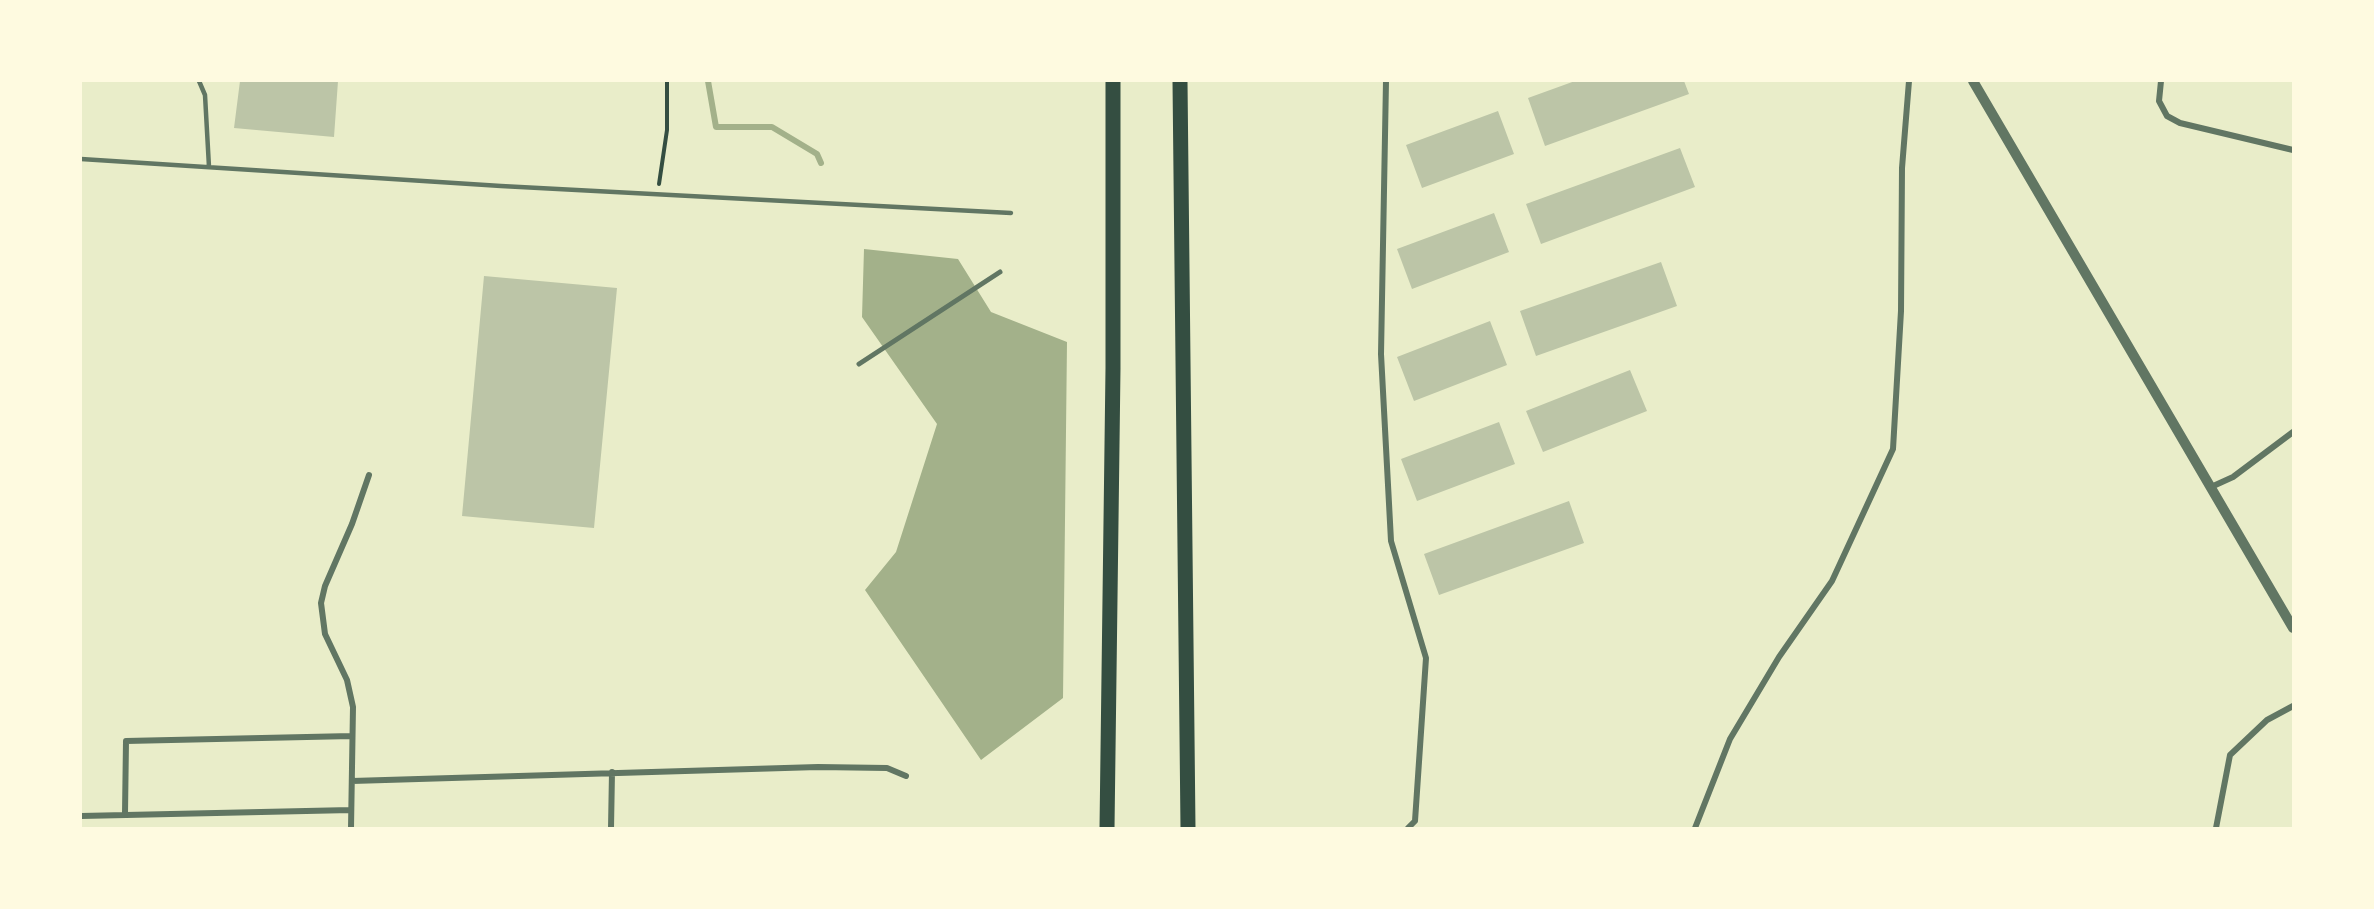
<!DOCTYPE html>
<style>
body{margin:0}
#map{position:relative;width:2374px;height:909px;overflow:hidden;background:#e9edc9;font-family:Jost,sans-serif}
canvas{display:block}
.frame{position:absolute;inset:0;border:82px solid #fefae0;pointer-events:none}
</style>
<div id="map">
<canvas width="2374" height="909"></canvas>
<div class="frame"></div>
</div>
<script>
const ctx = document.querySelector('canvas').getContext('2d');
ctx.lineJoin = 'round';
function fill(path, color) { ctx.fillStyle = color; ctx.fill(path, 'evenodd'); }
const poly = rows => new Path2D(rows.map(r => 'M' + r).join(''));
function stroke(path, color, width, dash) { ctx.strokeStyle = color; ctx.lineWidth = width; ctx.lineCap = dash ? 'butt' : 'round'; ctx.setLineDash(dash || []); ctx.stroke(path); }
const water = poly([
 [864,249,958,259,991,312,1067,342,1063,698,981,760,865,590,896,552,937,424,862,317]
]);
const stream = poly([
 [708,81,716,127,772,127,817,154,821,163]
]);
const building = poly([
 [240,81,338,81,334,137,234,128],
 [1575,81,1684,81,1689,94,1545,146,1528,98],
 [1498,111,1514,154,1422,188,1406,145],
 [1680,148,1695,187,1541,244,1526,204],
 [1494,213,1509,252,1412,289,1397,249],
 [1661,262,1677,306,1536,356,1520,311],
 [484,276,617,288,594,528,462,516],
 [1490,321,1507,365,1414,401,1397,357],
 [1630,370,1647,411,1543,452,1526,411],
 [1499,422,1515,464,1417,501,1401,459],
 [1569,501,1584,543,1439,595,1424,554]
]);
const path = poly([
 [659,184,667,130,667,81]
]);
const service = poly([
 [199,81,205,95,209,167],
 [81,159,501,186,1011,213]
]);
const pedestrian = poly([
 [859,364,1000,272]
]);
const minor = poly([
 [1386,81,1381,354,1391,541,1426,658,1415,821,1408,828],
 [2161,81,2159,101,2167,116,2180,123,2293,150],
 [2211,487,2233,477,2293,432],
 [352,781,818,767,887,768,906,776],
 [125,813,126,741,352,736],
 [81,816,351,810],
 [351,828,353,707,347,680,325,634,321,603,325,586,352,524,369,475],
 [611,828,612,772],
 [1695,828,1730,739,1779,657,1832,581,1893,449,1901,311,1902,168,1909,81],
 [2216,828,2230,755,2267,720,2293,706]
]);
const tertiary = poly([
 [1973,81,2293,628]
]);
const primary = poly([
 [1180,81,1188,828],
 [1107,828,1113,368,1113,81]
]);
fill(water, '#a3b18a');
stroke(stream, '#a3b18a', 6);
fill(building, '#bcc5a7');
stroke(path, '#344e41', 4);
stroke(service, '#617663', 4.5);
stroke(pedestrian, '#617663', 5);
stroke(minor, '#617663', 6);
stroke(tertiary, '#617663', 10);
stroke(primary, '#344e41', 15);
</script>
